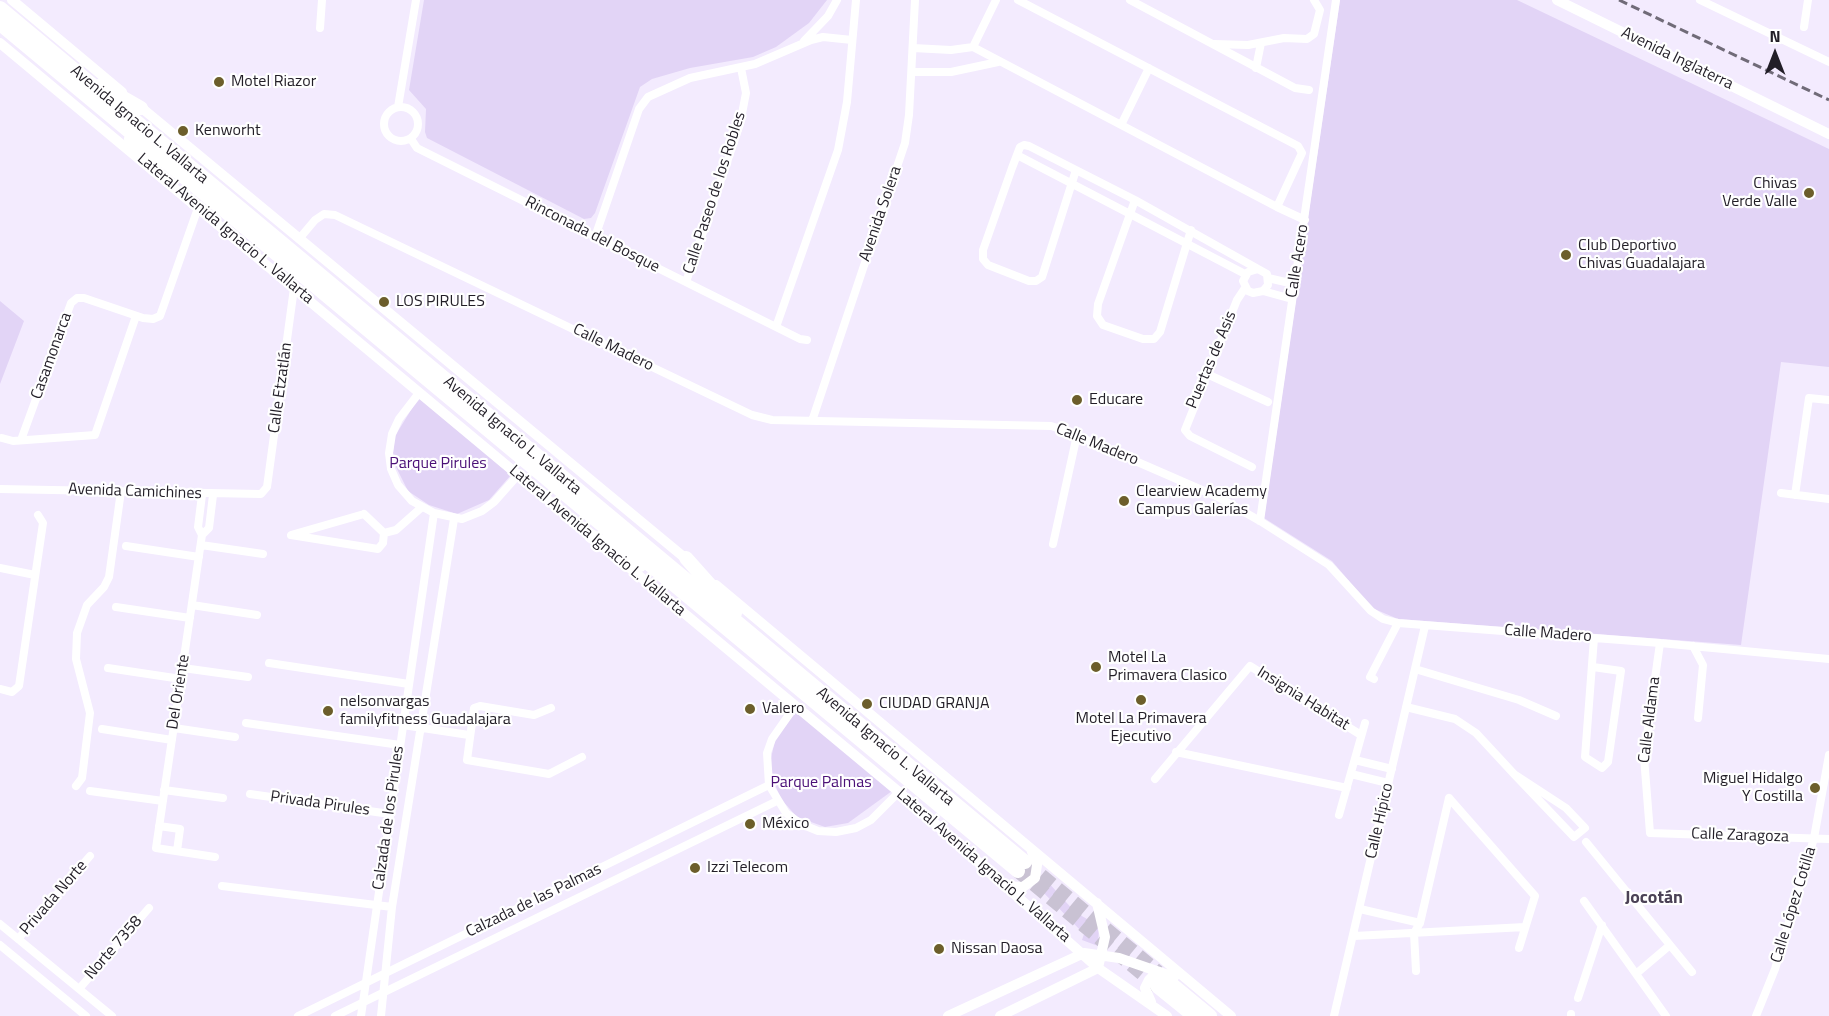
<!DOCTYPE html>
<meta charset="utf-8">
<style>
body{margin:0}
#map{position:relative;width:1829px;height:1016px;overflow:hidden;background:#f3ebfe;font-family:"Titillium Web",sans-serif}
canvas{display:block}
.north{position:absolute;left:1745px;top:24px;width:60px;height:60px;-webkit-text-stroke:4px #fff;paint-order:stroke;rotate:0deg;font-size:16px;font-weight:700;line-height:24px;text-align:center;color:#221e27}
.north::after{content:'';display:block;margin:auto;width:21px;height:27px;background:#221e27;clip-path:polygon(50% 0,100% 100%,50% 72%,0 100%)}
</style>
<div id="map">
<canvas width="1829" height="1016"></canvas>
<div class="north">N</div>
</div>
<script>
const ctx = document.querySelector('canvas').getContext('2d');
ctx.lineJoin = 'round';
function fill(path, color) { ctx.fillStyle = color; ctx.fill(path, 'evenodd'); }
const poly = rows => new Path2D(rows.map(r => 'M' + r).join(''));
function stroke(path, color, width, dash) { ctx.strokeStyle = color; ctx.lineWidth = width; ctx.lineCap = dash ? 'butt' : 'round'; ctx.setLineDash(dash || []); ctx.stroke(path); }
function write(font, color, halo, rows, align = 'center') {
  ctx.font = font + ' "Titillium Web",sans-serif'; ctx.lineWidth = 4.5; ctx.setLineDash([]); ctx.textBaseline = 'middle'; ctx.strokeStyle = halo; ctx.fillStyle = color; for (const [text, x, y, turn = 0] of rows) {
    ctx.save(); ctx.translate(x, y); ctx.rotate((+turn || 0) * Math.PI / 180); ctx.textAlign = isNaN(turn) ? turn : align; if (halo) ctx.strokeText(text, 0, 0); ctx.fillText(text, 0, 0); ctx.restore();
  }
}
const green = poly([
 [424,0,827,0,809,23,776,47,753,57,690,68,652,79,640,87,595,213,591,218,584,219,427,138,425,132,426,109,409,90],
 [1340,0,1517,0,1829,149,1829,367,1781,362,1741,645,1398,619,1372,608,1332,561,1264,518],
 [0,301,24,321,0,384],
 [419,397,511,475,489,500,457,514,429,505,408,491,396,467,393,453,395,436],
 [796,712,892,791,848,823,825,827,797,817,781,799,774,782,770,763,775,740],
 [1047,881,1075,912,1099,926,1098,946,1082,940,1084,934,1038,887]
]);
const trunkTunnel = poly([
 [1025,862,1158,972],
 [1018,871,1157,986]
]);
const minor = poly([
 [1018,0,1298,146,1302,153,1277,207],
 [1130,0,1295,88,1309,90],
 [1700,0,1829,62],
 [1804,27,1808,0],
 [320,28,322,0],
 [804,41,828,16,837,0],
 [1214,44,1248,45,1284,38,1307,39,1314,34,1320,10,1314,0],
 [973,47,996,0],
 [913,48,951,50,973,47,1277,207,1305,220],
 [1256,68,1261,43],
 [912,72,951,72,998,62],
 '384 124a17 17 0 1 1 34 0a17 17 0 1 1-34 0Z',
 [398,107,416,0],
 [1122,123,1149,68],
 [411,139,417,148,800,339,807,340],
 [1017,155,1245,274],
 [1076,170,1042,277,1036,281,1029,281,988,265,983,259,983,250,1012,168,1020,147,1024,145,1029,146,1076,170,1135,200,1258,269],
 [1135,200,1098,304,1097,316,1103,325,1143,339,1154,339,1160,332,1191,230],
 [595,237,639,109,648,97,690,78,755,64,811,40,823,37,852,40],
 [299,239,315,220,324,214,335,215,752,415,772,420,1051,426,1064,430,1218,497,1260,521,1329,565,1371,611,1383,619,1398,623,1660,643,1829,659],
 [1268,278,1294,284],
 [686,282,740,124,746,93,741,68],
 [1245,288,1237,300,1185,430,1190,436,1252,467],
 [1263,291,1268,285,1267,274,1258,269,1248,272,1243,281,1248,291,1253,293,1263,291,1292,299],
 [776,327,838,150,847,102,856,0],
 [1207,374,1268,402],
 [419,393,399,419,392,434,389,453,391,469,398,485,412,501,434,513,462,519,482,511,494,502,518,475],
 [812,421,905,143,909,115,915,0],
 [2,438,13,441,95,435,136,316],
 [21,440,71,303,77,298,84,298,143,318,153,319,160,316,198,208],
 [0,489,261,494,267,487,294,288],
 [1781,493,1829,499],
 [202,495,198,527,202,535],
 [1795,495,1809,398,1829,400],
 [364,514,384,533,383,543,378,549,291,535,364,514],
 [1260,521,1336,0],
 [384,533,396,530,422,507],
 [202,535,156,848,215,857],
 [202,535,209,528,213,495],
 [1053,544,1077,435],
 [201,545,263,554],
 [126,546,199,557],
 [0,568,35,575],
 [192,605,257,615],
 [116,607,190,618],
 [1660,643,1644,757,1650,833,1829,839],
 [1693,646,1703,665,1698,718],
 [269,663,409,684],
 [1593,667,1621,671,1608,762,1602,768,1585,757,1594,638],
 [108,668,181,679],
 [183,668,248,677],
 [1415,669,1519,700,1556,716],
 [1374,679,1370,677,1398,623],
 [0,689,12,692,19,686,43,523,38,515],
 [795,706,772,739,767,753,769,785,786,813,801,824,818,831,836,832,856,828,871,820,899,792],
 [1406,707,1455,719,1476,733,1514,774,1574,837,1585,828,1566,808,1514,774],
 [551,708,534,715,480,706,474,708,467,760,549,774,582,757],
 [246,723,400,745],
 [403,725,469,735],
 [174,728,235,737],
 [102,729,172,740],
 [1176,752,1347,788],
 [1355,760,1392,769],
 [1351,774,1388,783],
 [1155,779,1250,666,1361,735],
 [76,786,82,778,90,713,76,659,77,633,87,605,104,587,109,577,121,491],
 [164,790,223,798],
 [90,791,163,801],
 [250,794,390,814],
 [1449,798,1535,896,1519,948],
 [1339,815,1365,723],
 [159,826,180,829,177,851],
 [1586,842,1692,972],
 [222,886,392,907],
 [1584,901,1666,1016],
 [1360,909,1420,923],
 [0,924,112,1016],
 [1354,936,1525,927],
 [18,939,90,856],
 [0,945,86,1016],
 [1416,971,1414,933,1420,923,1449,798],
 [1637,973,1670,945],
 [79,989,149,908],
 [1578,998,1602,925],
 [298,1016,769,785],
 [335,1016,777,801],
 [361,1016,434,513],
 [381,1016,392,907,454,519],
 [1334,1016,1425,626],
 [1571,1016,1571,1014],
 [1756,1016,1775,969,1814,838,1829,755]
]);
const tertiary = poly([
 [12,0,122,92],
 [1557,0,1829,134],
 [0,43,596,540],
 [137,104,691,563],
 [613,554,899,792,1098,968,1167,1016],
 [716,585,1231,1016],
 [1004,886,1023,887,1035,878,1037,865,1031,849],
 [1151,1002,1145,988,1149,980,1157,972],
 [948,1016,1084,953,1119,958,1174,977],
 [1000,1016,1098,968,1105,937,1097,903]
]);
const trunk = poly([
 [0,8,1025,862],
 [0,24,1018,871],
 [101,85,141,108],
 [131,139,154,169],
 [591,536,640,565],
 [686,558,735,613],
 [1164,978,1210,1016],
 [1157,986,1194,1016]
]);
const rail = poly([
 [1619,0,1829,100]
]);
const markers = [
 [219,82,6,"#6c5e2b"],
 [183,131,6,"#6c5e2b"],
 [1809,193,6,"#6c5e2b"],
 [1566,255,6,"#6c5e2b"],
 [384,302,6,"#6c5e2b"],
 [1077,400,6,"#6c5e2b"],
 [1124,501,6,"#6c5e2b"],
 [1096,667,6,"#6c5e2b"],
 [1141,700,6,"#6c5e2b"],
 [867,704,6,"#6c5e2b"],
 [750,709,6,"#6c5e2b"],
 [328,711,6,"#6c5e2b"],
 [1815,788,6,"#6c5e2b"],
 [750,824,6,"#6c5e2b"],
 [695,868,6,"#6c5e2b"],
 [939,949,6,"#6c5e2b"]
];
const streetNames = [
 ["Avenida Inglaterra",1677,59,26],
 ["Avenida Ignacio L. Vallarta",139,125,40],
 ["Calle Paseo de los Robles",715,193,-72],
 ["Avenida Solera",881,214,-71],
 ["Lateral Avenida Ignacio L. Vallarta",225,229,40],
 ["Rinconada del Bosque",592,235,27],
 ["Calle Acero",1298,261,-81],
 ["Calle Madero",613,348,26],
 ["Casamonarca",52,356,-70],
 ["Puertas de Asis",1212,360,-67],
 ["Calle Etzatlán",281,388,-82],
 ["Avenida Ignacio L. Vallarta",512,436,40],
 ["Calle Madero",1097,445,22],
 ["Avenida Camichines",135,492,2],
 ["Lateral Avenida Ignacio L. Vallarta",597,541,40],
 ["Calle Madero",1548,634,4],
 ["Del Oriente",179,692,-81],
 ["Insignia Habitat",1303,699,32],
 ["Calle Aldama",1650,720,-83],
 ["Avenida Ignacio L. Vallarta",885,747,40],
 ["Privada Pirules",320,804,8],
 ["Calzada de los Pirules",389,818,-82],
 ["Calle Hípico",1380,821,-77],
 ["Calle Zaragoza",1740,836,2],
 ["Lateral Avenida Ignacio L. Vallarta",983,866,41],
 ["Privada Norte",54,898,-49],
 ["Calzada de las Palmas",534,901,-26],
 ["Calle López Cotilla",1794,905,-73],
 ["Norte 7358",114,948,-49]
];
const poiNames = [
 ["Motel Riazor",231,82],
 ["Kenworht",195,131],
 ["Chivas",1797,184,"right"],
 ["Verde Valle",1797,202,"right"],
 ["Club Deportivo",1578,246],
 ["Chivas Guadalajara",1578,264],
 ["LOS PIRULES",396,302],
 ["Educare",1089,400],
 ["Clearview Academy",1136,492],
 ["Campus Galerías",1136,510],
 ["Motel La",1108,658],
 ["Primavera Clasico",1108,676],
 ["nelsonvargas",340,702],
 ["familyfitness Guadalajara",340,720],
 ["CIUDAD GRANJA",879,704],
 ["Valero",762,709],
 ["Motel La Primavera",1141,719,"center"],
 ["Ejecutivo",1141,737,"center"],
 ["Miguel Hidalgo",1803,779,"right"],
 ["Y Costilla",1803,797,"right"],
 ["México",762,824],
 ["Izzi Telecom",707,868],
 ["Nissan Daosa",951,949]
];
const parkNames = [
 ["Parque Pirules",438,464],
 ["Parque Palmas",821,783]
];
const neighbourhoodNames = [
 ["Jocotán",1654,899]
];
fill(green, '#e2d4f6');
stroke(trunkTunnel, '#c9c2d3', 14, [14, 7]);
stroke(minor, '#fff', 8);
stroke(tertiary, '#fff', 10);
stroke(trunk, '#fff', 14);
stroke(rail, '#706b78', 3, [9, 4.5]);
for (const [x, y, r, color] of markers) { const dot = new Path2D(); dot.arc(x, y, r, 0, 2 * Math.PI); ctx.fillStyle = color; ctx.fill(dot); stroke(dot, '#fff', 2); }
write('16px', '#221e27', '#fff', streetNames);
write('16px', '#221e27', '#fff', poiNames, 'left');
write('16px', '#4b1077', '#fff', parkNames);
write('bold 18px', '#4b4256', '#fff', neighbourhoodNames);
</script>
